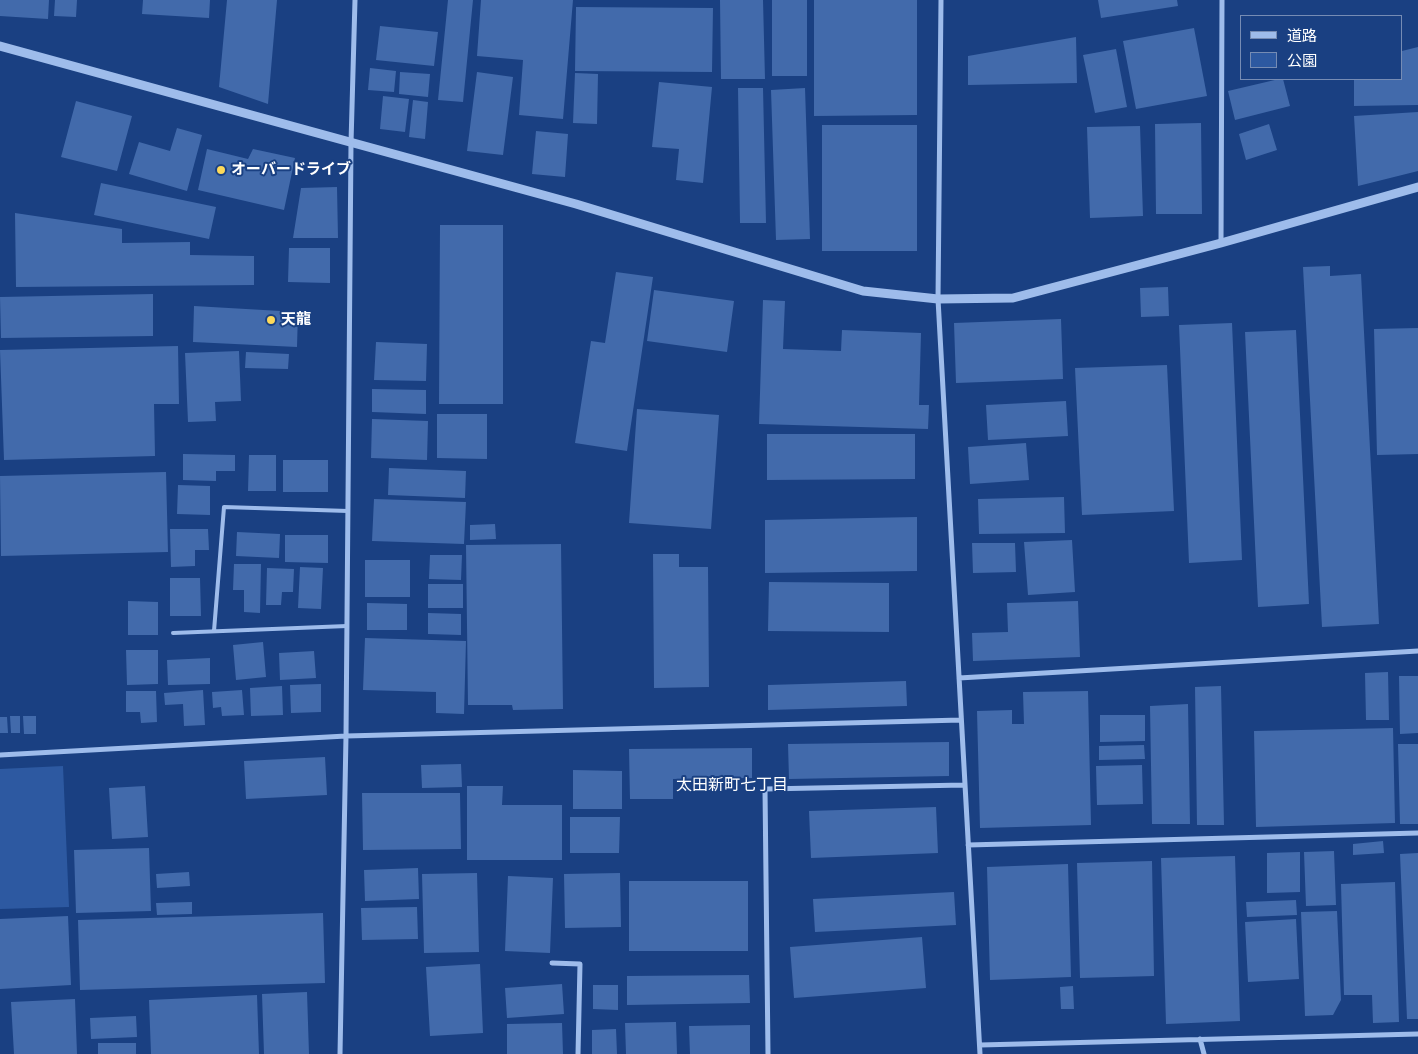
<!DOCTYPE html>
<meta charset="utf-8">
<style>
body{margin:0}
#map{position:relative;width:1418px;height:1054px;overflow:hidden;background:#1a4082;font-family:Rubik,"Noto Sans JP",sans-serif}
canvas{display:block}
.legend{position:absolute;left:1240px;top:15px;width:162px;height:65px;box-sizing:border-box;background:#1a4082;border:1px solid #768cb4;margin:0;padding:6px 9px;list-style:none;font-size:15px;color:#fff}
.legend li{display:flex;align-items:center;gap:10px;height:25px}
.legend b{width:25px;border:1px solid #768cb4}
</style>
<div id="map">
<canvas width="1418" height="1054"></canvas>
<ul class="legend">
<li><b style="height:6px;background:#9ebceb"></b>道路</li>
<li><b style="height:14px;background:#2d59a1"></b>公園</li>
</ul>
</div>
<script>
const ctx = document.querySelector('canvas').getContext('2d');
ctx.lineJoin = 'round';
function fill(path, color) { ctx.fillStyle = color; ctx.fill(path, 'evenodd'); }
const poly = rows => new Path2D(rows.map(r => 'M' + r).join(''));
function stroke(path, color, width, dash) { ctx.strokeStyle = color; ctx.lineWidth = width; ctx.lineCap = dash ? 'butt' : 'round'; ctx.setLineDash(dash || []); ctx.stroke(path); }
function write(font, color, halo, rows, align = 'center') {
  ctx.font = font + ' Rubik,"Noto Sans JP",sans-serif'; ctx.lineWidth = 4; ctx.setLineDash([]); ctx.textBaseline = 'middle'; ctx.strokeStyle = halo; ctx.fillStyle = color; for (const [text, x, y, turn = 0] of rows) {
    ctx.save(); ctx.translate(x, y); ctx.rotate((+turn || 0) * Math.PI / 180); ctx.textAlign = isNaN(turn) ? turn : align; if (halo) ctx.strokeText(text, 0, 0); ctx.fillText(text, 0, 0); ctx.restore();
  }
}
const green = poly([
 [63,766,69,907,0,909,0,769]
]);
const building = poly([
 [0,0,49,0,48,19,0,16],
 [55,0,77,0,76,17,54,16],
 [143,0,210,0,209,18,142,14],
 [227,0,277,0,268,104,219,87],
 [448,0,473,0,463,102,438,100],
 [481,0,573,0,563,119,519,115,523,60,477,56],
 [720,0,763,0,765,79,721,79],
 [772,0,807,0,807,76,772,76],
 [814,0,917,0,917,115,814,116],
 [1098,0,1177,0,1178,6,1101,18],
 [576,7,713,8,712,72,575,71],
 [380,26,438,32,434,66,376,60],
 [1194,28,1207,96,1136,109,1123,41],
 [1076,37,1077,83,968,85,968,56],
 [1418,47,1418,105,1354,106,1354,79,1402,79,1402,51],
 [1116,49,1127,107,1095,113,1083,55],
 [370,68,396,71,394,92,368,90],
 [400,72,430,74,428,97,399,94],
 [477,72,513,77,503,155,467,151],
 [575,73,598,74,597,124,573,123],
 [1279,79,1283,79,1290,106,1235,120,1228,91],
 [659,82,712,87,703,183,676,180,679,149,652,147],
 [738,88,763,88,766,223,740,223],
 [805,88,810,239,776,240,771,90],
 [383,96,409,99,405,132,380,129],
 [413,100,428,102,425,139,409,137],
 [76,101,132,116,117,171,61,157],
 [1418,112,1418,171,1358,186,1354,116],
 [1201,123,1202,214,1156,214,1155,124],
 [1269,124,1277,150,1246,160,1239,134],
 [822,125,917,125,917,251,822,251],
 [1140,126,1143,216,1090,218,1087,127],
 [177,128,202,135,187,191,129,174,139,142,170,151],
 [536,131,568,134,565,177,532,174],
 [207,149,248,159,253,149,295,158,284,210,198,190],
 [101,183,216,207,209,239,94,215],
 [337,187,338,238,293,238,301,188],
 [15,213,122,229,122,243,190,242,190,255,254,256,254,285,16,287],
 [440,225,503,225,503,404,439,404],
 [289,248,330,248,330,283,288,282],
 [1330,266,1330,276,1361,274,1379,624,1322,627,1303,267],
 [616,272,653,277,627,451,575,443,591,341,605,343],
 [1168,287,1169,316,1141,317,1140,288],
 [654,290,734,301,727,352,647,341],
 [153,294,153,336,1,338,0,297],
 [763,300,785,301,783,349,841,351,842,330,921,333,919,405,929,405,928,429,759,424],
 [194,306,298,312,297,347,193,342],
 [1061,319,1063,379,956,383,954,323],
 [1232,323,1242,560,1189,563,1179,325],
 [1418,328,1418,454,1377,455,1374,329],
 [1296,330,1309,604,1258,607,1245,332],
 [376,342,427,344,426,381,374,380],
 [178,346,179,404,154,404,155,456,4,460,0,350],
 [239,351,241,401,215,402,216,421,188,422,185,353],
 [246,352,289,354,288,369,245,368],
 [1167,365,1174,511,1082,515,1075,368],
 [372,389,426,390,426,414,372,412],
 [1066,401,1068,436,988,440,986,405],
 [637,409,719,415,711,529,629,523],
 [437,414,487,414,487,459,437,458],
 [372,419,428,421,427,460,371,458],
 [767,434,915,434,915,479,767,480],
 [1026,443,1029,480,970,484,968,447],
 [183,454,235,455,235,471,216,471,216,481,183,480],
 [249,455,276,455,276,491,248,491],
 [283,460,328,460,328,492,283,492],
 [389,468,466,471,465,498,388,495],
 [166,472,168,552,1,556,0,476],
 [178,485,210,486,210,515,177,514],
 [1064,497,1065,533,979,534,978,499],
 [374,499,466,502,464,544,372,541],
 [917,517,917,571,765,573,765,520],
 [495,524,496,539,470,540,470,525],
 [170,529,208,529,209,550,195,550,195,566,171,567],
 [237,532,280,534,279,558,236,556],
 [285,535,328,535,328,563,285,562],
 [1072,540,1075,592,1028,595,1024,542],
 [972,543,1015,543,1016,572,973,573],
 [561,544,563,709,513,710,512,705,468,705,466,545],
 [653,554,679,554,679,567,708,567,709,687,654,688],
 [430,555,462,555,461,580,429,579],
 [365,560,410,560,410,597,365,597],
 [234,564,261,564,260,613,244,612,244,590,233,590],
 [300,567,323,568,321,609,298,608],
 [267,568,294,569,293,592,282,592,281,605,266,605],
 [170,578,200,578,201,616,170,616],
 [769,582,889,583,889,632,768,631],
 [428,584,463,584,463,608,428,608],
 [128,601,158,602,158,635,128,635],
 [1078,601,1080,657,973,661,972,633,1008,632,1007,603],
 [367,603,407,604,407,630,367,630],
 [428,613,461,614,461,635,428,634],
 [365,638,466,641,464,714,436,713,436,692,363,690],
 [263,642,266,677,236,680,233,645],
 [126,650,158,650,158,684,127,685],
 [314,651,316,678,280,680,279,653],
 [210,658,210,684,168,685,167,660],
 [1388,672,1389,720,1366,720,1365,673],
 [1399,676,1418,676,1418,733,1400,734],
 [906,681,907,706,768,710,768,685],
 [321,684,321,712,291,713,290,685],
 [282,686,283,715,251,716,250,688],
 [1221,686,1224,825,1197,825,1195,687],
 [203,690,205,725,184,726,183,704,165,705,164,693],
 [242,690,244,715,222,716,221,707,213,708,212,692],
 [126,691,156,691,157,722,141,723,140,712,126,712],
 [1088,691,1091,825,980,828,977,711,1012,710,1012,724,1024,724,1023,692],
 [1188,704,1190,824,1152,824,1150,706],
 [1100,715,1145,715,1145,741,1100,742],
 [10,716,20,716,20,733,11,733],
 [23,716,36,716,36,734,24,734],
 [0,717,7,717,8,733,0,733],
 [1393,728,1395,823,1256,827,1254,731],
 [949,742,949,776,789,779,788,744],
 [1398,744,1418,744,1418,824,1400,824],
 [1144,745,1145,759,1099,760,1099,746],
 [752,748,752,778,673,779,673,799,630,799,629,749],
 [325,757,327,795,246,799,244,761],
 [461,764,462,787,422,788,421,765],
 [1142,765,1143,804,1097,805,1096,766],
 [573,770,622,771,622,809,573,809],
 [145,786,148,837,112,839,109,788],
 [467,786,503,786,502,805,562,805,562,860,467,860],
 [362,793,460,793,461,849,363,850],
 [936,807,938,853,811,858,809,811],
 [570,817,620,817,619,853,570,853],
 [1383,841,1384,853,1353,855,1353,844],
 [149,848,151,911,76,913,74,850],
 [1334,851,1336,905,1306,906,1304,852],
 [1300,852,1300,892,1267,893,1267,853],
 [1418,853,1418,1019,1407,1019,1400,854],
 [1235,856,1240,1021,1166,1024,1161,858],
 [1152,861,1154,976,1080,978,1077,863],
 [1068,864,1071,977,990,980,987,867],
 [418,868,419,899,365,901,364,870],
 [189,872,190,886,157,888,156,874],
 [477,873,479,952,424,953,422,874],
 [620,873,621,927,565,928,564,874],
 [508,876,553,878,550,953,505,951],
 [629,881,748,881,748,951,629,951],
 [1395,882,1399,1022,1373,1023,1372,995,1344,995,1341,884],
 [954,892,956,925,815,932,813,899],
 [1296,900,1297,915,1247,917,1246,902],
 [192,902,192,914,157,915,156,903],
 [417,907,418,939,362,940,361,908],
 [1337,911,1341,1000,1333,1015,1305,1016,1301,912],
 [323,913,325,983,80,990,78,920],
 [68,916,71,985,0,989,0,919],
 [1296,919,1299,979,1248,982,1245,922],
 [922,937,926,988,794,998,790,947],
 [480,964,483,1033,430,1036,426,967],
 [749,975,750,1003,627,1005,627,976],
 [562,984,564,1014,507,1018,505,988],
 [593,985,618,985,618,1010,593,1009],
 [1073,986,1074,1009,1061,1009,1060,987],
 [307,992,309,1054,264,1054,262,994],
 [257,995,259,1054,151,1054,149,1000],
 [75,999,77,1054,14,1054,11,1002],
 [136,1016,137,1037,91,1039,90,1018],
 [676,1022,677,1054,626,1054,625,1023],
 [562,1023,563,1054,507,1054,507,1024],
 [750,1025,750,1054,690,1054,689,1026],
 [616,1029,617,1054,592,1054,592,1030],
 [98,1043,136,1043,136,1054,98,1054]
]);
const service = poly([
 [214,631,224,507,348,511],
 [173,633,347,626]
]);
const minor = poly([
 [941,0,938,299,980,1054],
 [1221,243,1222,0],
 [959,678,1418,651],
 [0,755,346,736,961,720],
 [968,845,1418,833],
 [552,963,580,964,578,1054],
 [1200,1039,1204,1054],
 [980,1045,1418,1034],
 [340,1054,346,736,351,143,355,0],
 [768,1054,765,789,964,785]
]);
const tertiary = poly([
 [0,46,576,204,863,291,938,299,1013,298,1221,243,1418,187]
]);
const markers = [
 [221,170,5,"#fdd95a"],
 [271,320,5,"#fdd95a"]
];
const poiNames = [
 ["オーバードライブ",231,170],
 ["天龍",281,320]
];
const neighbourhoodNames = [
 ["太田新町七丁目",732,785]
];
fill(green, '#2d59a1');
fill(building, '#426aab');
stroke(service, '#9ebceb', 4);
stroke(minor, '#9ebceb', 5);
stroke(tertiary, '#9ebceb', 9);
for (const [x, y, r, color] of markers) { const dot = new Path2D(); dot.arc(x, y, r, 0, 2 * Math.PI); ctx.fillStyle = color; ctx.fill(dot); stroke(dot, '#1a4082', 2); }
write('bold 15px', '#fff', '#1a4082', poiNames, 'left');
write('16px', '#fff', '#1a4082', neighbourhoodNames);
</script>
